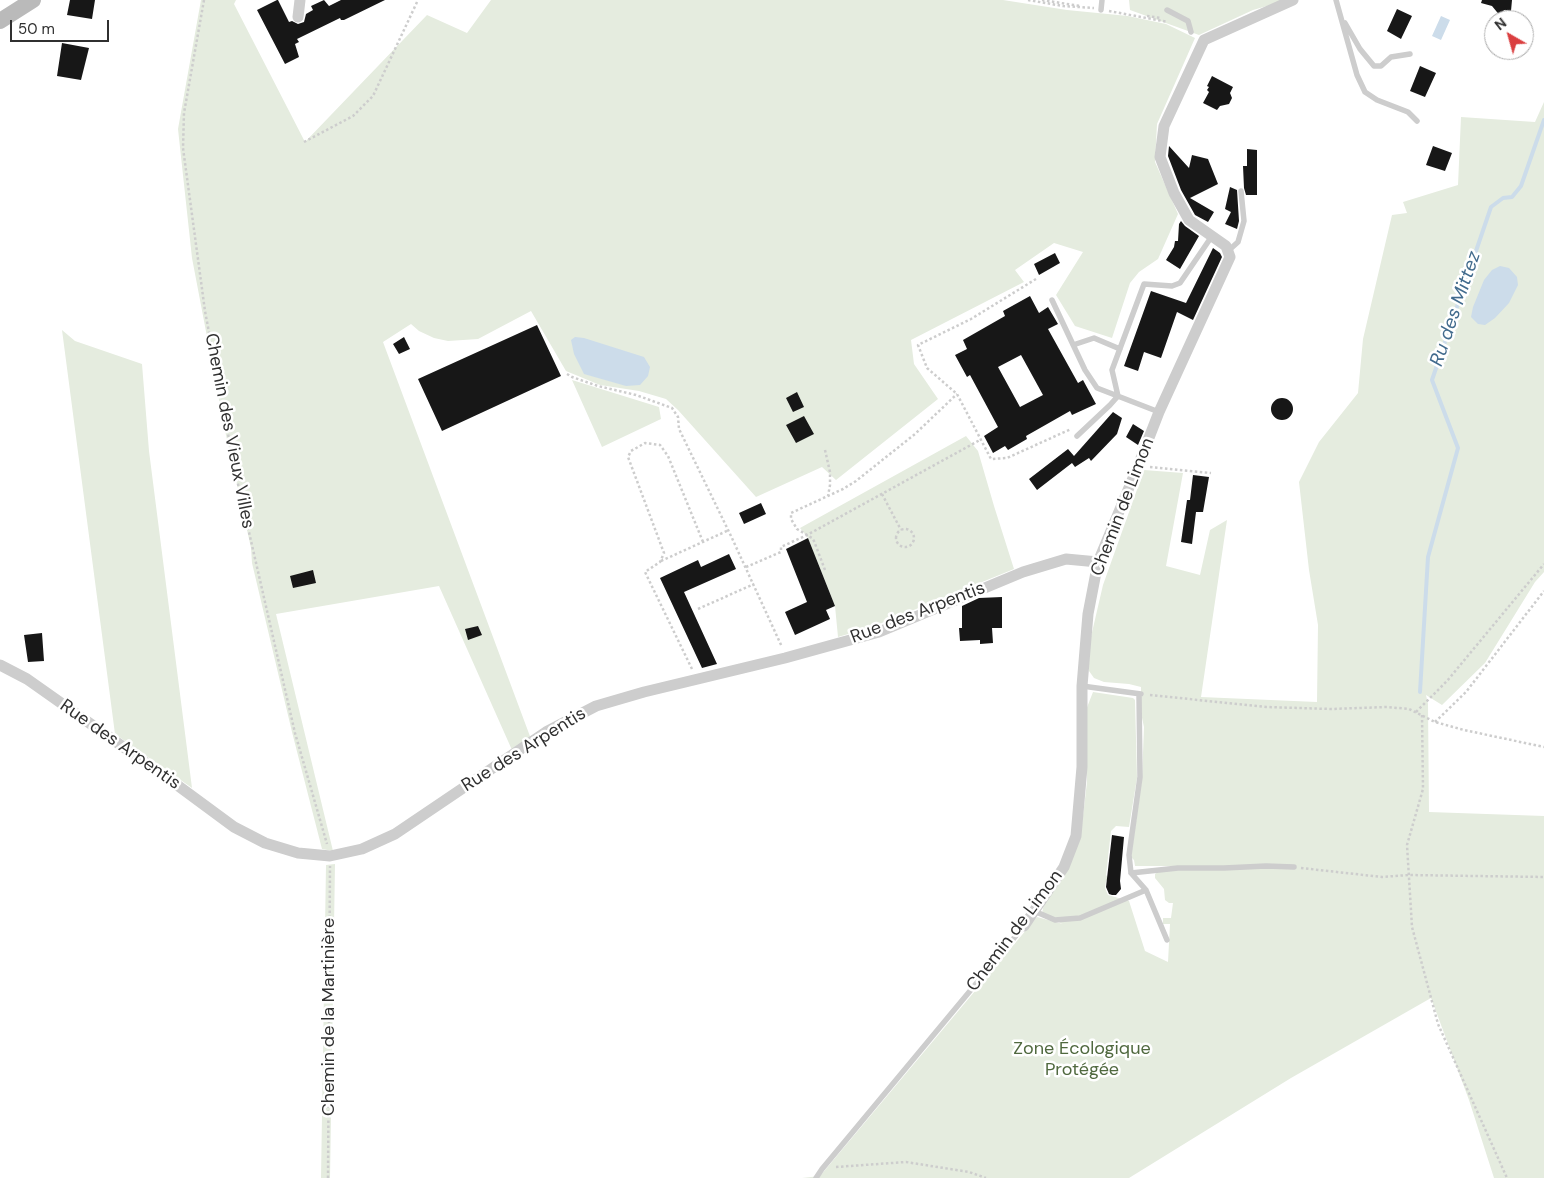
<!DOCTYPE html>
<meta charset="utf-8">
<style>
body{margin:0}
#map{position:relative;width:1544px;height:1178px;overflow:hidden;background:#fff;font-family:"DM Sans",sans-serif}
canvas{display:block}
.north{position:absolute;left:1484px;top:10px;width:50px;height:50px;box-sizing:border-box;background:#fff;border:1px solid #acacac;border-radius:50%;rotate:322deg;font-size:14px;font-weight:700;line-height:20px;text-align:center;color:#303030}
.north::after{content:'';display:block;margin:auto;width:18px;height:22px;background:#da3e3f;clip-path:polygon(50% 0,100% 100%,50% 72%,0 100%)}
.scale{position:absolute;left:10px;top:20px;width:99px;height:22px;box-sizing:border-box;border:2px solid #303030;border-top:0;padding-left:6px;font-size:15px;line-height:18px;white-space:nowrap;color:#303030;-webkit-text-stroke:4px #fff;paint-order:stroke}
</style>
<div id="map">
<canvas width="1544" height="1178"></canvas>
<div class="north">N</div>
<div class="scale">50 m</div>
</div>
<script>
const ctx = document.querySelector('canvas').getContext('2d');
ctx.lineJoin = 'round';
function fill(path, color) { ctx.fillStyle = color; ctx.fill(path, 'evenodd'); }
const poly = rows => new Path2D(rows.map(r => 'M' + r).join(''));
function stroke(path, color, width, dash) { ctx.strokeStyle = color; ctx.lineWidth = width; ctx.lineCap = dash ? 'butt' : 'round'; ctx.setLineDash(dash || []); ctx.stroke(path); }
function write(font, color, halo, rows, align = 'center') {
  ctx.font = font + ' "DM Sans",sans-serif'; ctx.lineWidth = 5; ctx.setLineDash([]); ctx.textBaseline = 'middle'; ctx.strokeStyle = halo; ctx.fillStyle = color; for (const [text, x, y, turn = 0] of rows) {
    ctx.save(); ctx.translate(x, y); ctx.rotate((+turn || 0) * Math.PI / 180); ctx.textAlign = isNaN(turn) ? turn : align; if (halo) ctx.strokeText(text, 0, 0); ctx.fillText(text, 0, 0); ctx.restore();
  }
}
const green = poly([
 [201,0,236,0,234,4,305,142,427,15,467,33,491,0,1003,0,1067,10,1128,16,1166,24,1195,38,1157,124,1155,162,1178,214,1158,259,1139,272,1130,283,1112,338,1075,326,1056,295,1083,252,1054,243,1015,270,1024,282,911,340,914,364,938,399,836,480,822,467,756,497,678,410,666,399,639,391,600,385,566,371,531,311,478,339,448,341,434,338,419,331,411,324,383,342,531,739,512,750,439,586,276,614,333,851,322,849,292,732,252,563,251,548,224,426,192,258,178,129],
 [1129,0,1288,0,1253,10,1199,35,1130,10],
 [1544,102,1544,572,1535,582,1485,663,1442,705,1426,695,1428,704,1429,812,1544,816,1544,1178,1494,1178,1469,1100,1431,998,1291,1078,1129,1178,802,1178,820,1176,1037,917,1063,924,1042,915,1043,908,1082,824,1087,782,1086,710,1093,692,1133,698,1135,700,1137,778,1129,827,1116,826,1111,831,1106,875,1109,879,1106,881,1105,888,1108,895,1129,901,1145,951,1168,962,1170,924,1163,924,1163,918,1171,918,1173,903,1169,903,1165,900,1164,889,1155,878,1155,874,1159,871,1171,870,1172,866,1135,866,1134,860,1131,857,1142,779,1144,727,1141,713,1141,687,1129,684,1104,682,1094,678,1089,671,1089,663,1090,641,1103,585,1144,470,1183,473,1166,566,1200,575,1210,530,1227,520,1201,697,1317,702,1318,625,1309,570,1299,482,1319,442,1358,393,1363,339,1392,215,1407,213,1403,202,1458,185,1461,117,1535,122],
 [62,330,75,341,142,364,149,451,192,788,115,734],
 [572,380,659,407,661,419,602,447],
 [966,436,978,451,994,506,1014,569,872,627,838,637,835,606,808,538,800,528],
 [335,864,330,1178,321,1178,326,865]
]);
const water = poly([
 [1441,16,1450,20,1441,40,1432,36],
 [1500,266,1509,268,1517,277,1518,285,1509,303,1495,318,1485,325,1478,324,1471,317,1473,307,1484,280,1492,270],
 [575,337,584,338,644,357,650,367,648,376,640,385,626,386,584,374,574,354,571,340]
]);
const stream = poly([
 [1420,692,1428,557,1458,448,1432,380,1491,207,1503,198,1512,197,1521,186,1544,120]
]);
const building = poly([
 [70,0,95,0,92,19,67,15],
 [277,0,278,0,289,22,292,21,298,24,304,22,306,14,313,10,311,6,324,0,329,6,341,0,385,0,344,20,341,20,340,18,297,39,299,42,295,44,299,57,285,64,257,10],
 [1482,0,1512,0,1511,11,1504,10,1501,17,1492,6,1481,3],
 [1397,9,1412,16,1401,39,1387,31],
 [62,43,89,48,81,80,57,76],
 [1420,66,1436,73,1425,97,1410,91],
 [1212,76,1233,87,1230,93,1232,98,1229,104,1220,106,1217,110,1203,103,1209,92,1207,90,1209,87,1207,86],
 [1169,146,1189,168,1192,155,1208,159,1218,184,1190,198,1214,212,1208,222,1195,215,1181,190,1168,156],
 [1433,146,1452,153,1445,171,1426,165],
 [1247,149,1257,150,1257,195,1246,195,1244,188,1243,166,1247,166],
 [1230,187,1237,190,1239,221,1237,229,1225,224,1231,212,1225,209],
 [1181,221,1185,226,1199,236,1180,269,1166,260,1174,247,1175,241,1178,241,1179,224],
 [1213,248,1220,253,1222,257,1193,320,1177,312,1161,358,1144,352,1138,371,1124,366,1151,291,1186,303],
 [1055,253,1060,263,1039,275,1034,264],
 [1030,296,1039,313,1048,307,1058,324,1048,329,1078,383,1083,380,1096,404,1072,415,1070,411,1026,436,1027,439,1008,450,1005,446,993,453,984,436,998,427,970,375,967,377,955,355,967,349,963,340,1005,316,1003,311],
 [1021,355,1043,395,1020,407,998,367],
 [537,325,561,376,442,431,418,379],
 [404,337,410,349,399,354,393,344],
 [797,392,804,407,793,412,786,398],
 '1271 409a11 11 0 1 1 22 0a11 11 0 1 1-22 0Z',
 [1113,412,1122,418,1117,434,1091,461,1089,458,1075,467,1072,463,1037,490,1029,479,1068,449,1074,456],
 [804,416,814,434,796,443,786,425],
 [1133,424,1144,431,1138,445,1126,437],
 [1193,475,1209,477,1203,512,1196,512,1192,544,1181,542,1187,500,1190,500],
 [761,503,766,514,744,524,739,513],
 [808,538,835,606,826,610,830,619,795,635,785,612,807,602,786,549],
 [729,554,736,569,684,592,717,664,702,668,660,578,698,560,701,567],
 [313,570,316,583,293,588,290,576],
 [1002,597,1002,628,992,628,993,643,980,644,980,640,960,641,959,628,962,628,962,606,979,598],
 [478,626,482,635,468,640,465,629],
 [42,633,44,661,28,662,24,635],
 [1112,835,1124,837,1120,881,1121,889,1116,895,1112,895,1109,894,1106,887]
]);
const path = poly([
 [204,0,184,113,183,148,205,311,235,471,295,733,327,844],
 [1028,0,1063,6,1094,8],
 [1042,0,1080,6],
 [1109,11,1168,22],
 [1147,16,1161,18],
 [304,142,353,116,373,96,418,0],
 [1036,279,971,319,918,345,927,368,957,394,991,459,1007,458,1071,429],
 [567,374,572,377,598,386,636,395,672,408,678,417,679,429,731,536,782,647],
 [825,450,830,472,830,485,828,496],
 [1150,467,1211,473],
 [882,494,901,530],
 '896 538a9 9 0 1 1 18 0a9 9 0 1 1-18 0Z',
 [661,561,729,530],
 [746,567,781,552,781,547,807,535,980,440],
 [825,570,814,541,812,538,797,529,791,519,791,513,843,489,856,481,915,434,957,394],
 [698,609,754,584],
 [692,669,645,572,660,562,664,553,628,457,631,451,645,443,660,445,668,456,703,542],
 [1150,695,1266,707,1331,709,1387,707,1409,709,1435,722,1464,730,1544,747],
 [1416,712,1447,681,1544,564],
 [1422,715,1423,789,1407,845,1412,927,1438,1024,1507,1178],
 [1435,722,1466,692,1544,591],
 [1301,868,1382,877,1408,875,1544,877],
 [836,1167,906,1162,969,1172,986,1178],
 [328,1178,330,866]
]);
const lane = poly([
 [1336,0,1357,75,1365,92,1377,100,1408,112,1417,121],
 [1101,10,1102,0],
 [1167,10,1188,21,1191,32],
 [1345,23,1360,49,1374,66,1381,66,1391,57,1410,54],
 [1228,251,1238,242,1244,221,1241,191],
 [1052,300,1085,370,1097,388,1159,412],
 [1073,345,1094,338,1120,349],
 [1077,436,1110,405,1118,396,1112,370,1144,284,1172,286,1180,283,1212,236],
 [1082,686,1141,694],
 [1139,694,1140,777,1129,855,1131,873,1178,868,1224,868,1266,866,1294,867],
 [1131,873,1146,890,1167,940],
 [1034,911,1055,920,1080,918,1146,890],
 [816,1178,822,1169,1024,926]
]);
const street = poly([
 [298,17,300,0],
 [0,665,27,679,173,782,234,827,265,843,298,853,330,856,362,849,395,834,546,732,596,706,644,692,785,658,879,632,1023,572,1066,559,1098,562],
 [1024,926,1064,867,1076,836,1082,767,1082,686,1088,614,1098,562,1138,466,1159,412,1230,257,1226,246,1189,220,1174,193,1160,157,1164,126,1204,40,1293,0]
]);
const secondary = poly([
 [0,21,33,0]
]);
const streetNames = [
 ["Chemin des Vieux Villes",229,431,79],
 ["Chemin de Limon",1123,507,-69],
 ["Rue des Arpentis",918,613,-21],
 ["Rue des Arpentis",120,745,35],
 ["Rue des Arpentis",524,750,-32],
 ["Chemin de Limon",1015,931,-53],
 ["Chemin de la Martinière",329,1017,-90]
];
const parkNames = [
 ["Zone Écologique",1082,1049],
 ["Protégée",1082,1070]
];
const waterNames = [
 ["Ru des Mittez",1456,309,-71]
];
fill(green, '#e5ecdf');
fill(water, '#ccdcea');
stroke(stream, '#ccdcea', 4);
fill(building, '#171717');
stroke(path, '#cdcdcd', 2.5, [2.5, 2.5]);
stroke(lane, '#cdcdcd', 5.5);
stroke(street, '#cdcdcd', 11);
stroke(secondary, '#bababa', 16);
write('18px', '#303030', '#fff', streetNames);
write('18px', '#50693f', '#fff', parkNames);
write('italic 19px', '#426b8d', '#fff', waterNames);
</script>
